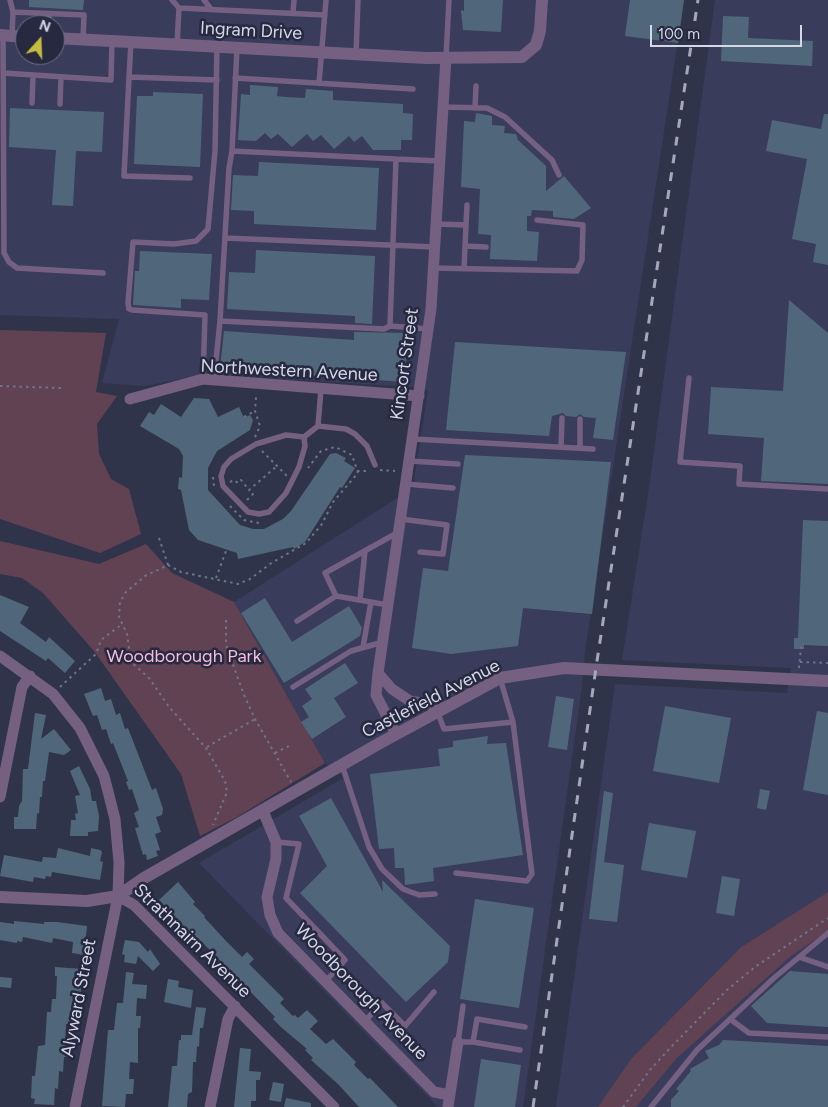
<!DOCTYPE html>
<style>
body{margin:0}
#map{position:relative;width:828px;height:1107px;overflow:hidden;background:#30344b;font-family:Figtree,sans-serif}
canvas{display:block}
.north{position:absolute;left:15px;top:15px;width:50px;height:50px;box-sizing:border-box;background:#272940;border:1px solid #6c6f82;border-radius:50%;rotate:20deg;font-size:14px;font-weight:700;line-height:20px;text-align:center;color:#d4d7e6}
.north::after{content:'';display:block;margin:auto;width:18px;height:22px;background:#c5bc3d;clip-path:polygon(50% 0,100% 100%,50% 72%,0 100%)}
.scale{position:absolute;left:650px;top:25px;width:152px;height:22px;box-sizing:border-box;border:2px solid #d4d7e6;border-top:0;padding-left:6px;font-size:15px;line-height:18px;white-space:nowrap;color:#d4d7e6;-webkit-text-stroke:4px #272940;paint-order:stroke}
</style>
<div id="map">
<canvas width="828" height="1107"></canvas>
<div class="north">N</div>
<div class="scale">100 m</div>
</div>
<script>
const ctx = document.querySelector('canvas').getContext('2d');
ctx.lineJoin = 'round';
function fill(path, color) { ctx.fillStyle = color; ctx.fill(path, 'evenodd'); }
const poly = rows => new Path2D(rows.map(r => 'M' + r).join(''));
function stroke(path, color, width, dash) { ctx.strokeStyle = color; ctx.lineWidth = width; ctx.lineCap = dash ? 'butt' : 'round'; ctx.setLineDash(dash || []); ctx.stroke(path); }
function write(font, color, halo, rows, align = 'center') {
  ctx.font = font + ' Figtree,sans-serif'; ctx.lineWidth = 5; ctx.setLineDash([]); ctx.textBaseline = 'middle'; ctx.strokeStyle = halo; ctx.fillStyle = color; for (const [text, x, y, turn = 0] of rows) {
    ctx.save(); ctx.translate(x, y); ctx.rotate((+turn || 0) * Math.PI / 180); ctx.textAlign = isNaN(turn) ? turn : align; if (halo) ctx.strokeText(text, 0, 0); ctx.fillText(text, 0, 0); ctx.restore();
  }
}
const built = poly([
 [0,0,684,0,585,651,582,686,523,1107,438,1107,199,863,345,777,325,763,234,602,413,488,428,390,413,387,205,374,145,386,102,383,119,319,0,315],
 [25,25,55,25,55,55,25,55],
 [715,0,828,0,828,892,741,947,631,1059,598,1107,556,1107,615,684,787,693,791,668,622,660,649,488],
 [828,931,828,1107,636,1107,677,1058,791,956]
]);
const green = poly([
 [0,330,106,333,96,392,117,396,97,424,99,454,111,479,129,489,141,534,100,553,0,519],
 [0,541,99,564,146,544,172,573,234,602,325,763,237,817,200,836,181,774,94,651,43,593,22,578,0,574],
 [828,892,828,931,791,956,677,1058,636,1107,598,1107,631,1059,741,947]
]);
const building = poly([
 [29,0,84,0,83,10,29,7],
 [464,0,503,0,501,32,463,30,461,10,464,11],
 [630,0,684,0,678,43,625,36],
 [723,16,749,17,748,38,813,41,812,66,721,61],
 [250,85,278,87,277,96,285,97,305,98,306,89,333,91,333,100,403,104,403,113,413,114,412,140,401,140,401,150,373,150,362,136,354,142,349,136,334,149,321,135,313,141,307,134,292,147,278,134,271,139,265,133,256,141,238,140,241,94,250,95],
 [153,92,203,94,200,167,134,164,137,96,153,96],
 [10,108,104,112,102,152,76,151,73,206,52,205,56,150,9,147],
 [476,113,492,116,492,125,505,126,504,133,516,134,518,140,546,166,546,191,564,176,591,208,574,219,553,217,553,211,532,210,531,216,527,216,527,231,539,232,537,261,490,259,491,235,478,234,480,189,461,187,464,121,475,122],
 [824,114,828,114,828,265,813,262,816,244,792,239,807,159,766,151,772,120,821,129],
 [259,162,379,168,376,230,254,224,254,211,231,210,233,175,258,176],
 [256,250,375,256,372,324,355,323,355,316,227,309,229,272,255,273],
 [140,251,212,254,209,300,181,299,181,308,133,305,135,271,139,271],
 [789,300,828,333,828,484,761,481,764,438,708,434,711,387,783,391],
 [224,331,354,340,354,332,408,333,404,382,220,369],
 [455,342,626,352,613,440,593,438,596,418,584,417,580,414,576,417,566,416,563,413,552,416,549,436,446,430],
 [194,398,209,399,218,417,239,407,244,418,250,415,253,420,250,430,217,451,208,468,208,490,240,525,253,529,264,529,283,519,291,511,330,454,336,453,346,458,344,461,355,468,342,488,340,487,305,542,294,549,293,547,238,559,237,553,198,540,189,530,181,490,178,489,179,477,182,478,183,456,179,449,140,426,149,412,154,415,161,404,181,417],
 [465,455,611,462,592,614,523,608,518,646,451,654,412,648,423,568,448,571],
 [803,520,828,521,828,646,804,645,804,649,794,649,794,638,798,638],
 [0,595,29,607,20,623,46,642,49,637,75,661,65,673,48,658,46,661,0,631],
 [265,598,292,642,349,606,362,628,360,636,284,683,241,613],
 [345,663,358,683,334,698,346,717,312,739,301,722,309,717,302,706,312,699,305,689],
 [101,688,105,701,111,699,116,715,120,713,125,729,128,728,152,790,156,788,163,809,162,815,156,817,161,832,155,834,160,850,156,851,158,856,147,860,146,854,143,855,135,828,139,827,134,813,139,810,132,789,129,790,126,782,128,781,113,743,111,744,106,729,102,730,97,715,93,716,84,694],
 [556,696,574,699,567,750,548,747],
 [665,706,731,718,719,783,653,771],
 [817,711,828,713,828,795,803,790],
 [35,713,46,715,41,739,54,729,71,750,64,755,49,752,45,781,43,781,42,797,40,797,39,814,37,813,36,829,14,829,14,817,18,817,19,806,22,801,23,769,28,769],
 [488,736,487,744,506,743,523,855,433,868,434,881,405,885,404,868,395,868,394,848,379,849,370,774,440,766,438,749,453,747,453,741],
 [79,766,90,789,92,801,96,801,99,816,98,831,88,832,88,836,70,836,71,820,76,820,75,814,78,813,75,796,80,795,70,771],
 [760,789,770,791,766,810,757,808],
 [604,791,613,793,604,862,624,865,617,922,589,919],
 [331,798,383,892,382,880,450,946,448,962,406,1002,300,893,327,866,299,816],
 [649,823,696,831,687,878,641,870],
 [58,848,90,856,91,848,100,850,102,852,100,861,103,862,100,880,52,872,51,877,46,876,45,879,34,877,33,882,0,876,4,855,42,862,43,857,56,858],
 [722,876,740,879,734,916,716,913],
 [178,882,195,902,193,904,205,916,204,917,226,941,242,957,247,952,254,959,249,964,284,999,280,1003,293,1016,295,1015,298,1018,307,1010,318,1021,310,1029,326,1044,333,1039,356,1062,354,1065,368,1079,370,1078,398,1107,359,1107,338,1084,311,1060,313,1058,305,1050,307,1049,282,1028,273,1019,275,1017,201,941,199,943,159,900],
 [475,899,534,908,519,1008,460,999],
 [14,921,44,924,44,922,57,922,87,926,84,955,72,953,73,942,53,938,52,943,23,937,22,942,17,941,17,943,0,940,0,922,14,924],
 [125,940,139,942,148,952,150,949,160,964,153,971,138,956,136,964,124,962,125,955,122,954],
 [55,967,82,969,81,993,76,993,73,1024,66,1024,65,1045,67,1045,67,1057,64,1057,63,1072,59,1071,58,1089,55,1088,54,1105,34,1104,35,1099,31,1098,32,1076,35,1076,38,1046,45,1045,47,1012,51,1012,52,999,56,999,57,976,55,976],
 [790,971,828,974,828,1027,767,1023,751,1006],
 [126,972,134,973,132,984,147,985,146,999,137,998,136,1016,141,1016,140,1028,138,1028,138,1063,130,1062,129,1079,134,1079,133,1094,126,1094,125,1107,102,1106,108,1030,114,1030,117,1003,123,1003],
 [0,977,12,978,11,988,0,987],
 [168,979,179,981,178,987,193,990,191,1008,164,1002],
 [196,1007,206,1008,203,1028,200,1028,199,1047,197,1046,196,1062,193,1062,192,1092,188,1094,187,1107,168,1107,172,1066,177,1066,179,1040,181,1040,181,1035,192,1035],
 [723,1040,828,1046,828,1107,671,1107,671,1100,679,1091,676,1089,691,1071,690,1069,709,1058,705,1051,719,1045],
 [240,1048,251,1049,249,1071,261,1072,260,1080,256,1080,256,1101,251,1101,251,1107,234,1107],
 [481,1059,521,1065,515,1107,474,1107],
 [273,1082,284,1084,281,1102,269,1100],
 [286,1098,311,1103,311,1107,284,1107]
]);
const path = poly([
 [0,386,61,388],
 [244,417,255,411],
 [255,437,260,426,255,411,256,397],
 [262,451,287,476],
 [380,470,395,471],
 [357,471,370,471],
 [213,477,214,487],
 [230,482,234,480,238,483,241,480,249,490,277,466],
 [247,500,253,494,249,490],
 [230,506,244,520,259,523],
 [159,538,168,565,145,576,126,592,120,602,119,617,127,634,131,662,149,678,169,707,206,748,225,781,227,792,213,825],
 [168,565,181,572,238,584,250,579,270,564,306,543,322,524,333,502,358,473,352,455,335,447,321,451,308,468],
 [216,578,226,551],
 [226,620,226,645,244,695,255,719,291,782],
 [800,662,828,663],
 [799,668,801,647],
 [60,687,96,654,101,640,121,625],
 [207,747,255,719],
 [275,753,291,745],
 [623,1107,650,1070,671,1047,727,990,755,967,828,918]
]);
const service = poly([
 [10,0,13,12],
 [172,0,179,8,325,15],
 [204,0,211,9],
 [293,13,294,0],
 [49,25,49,14],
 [3,35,4,253,9,262,17,268,103,273],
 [12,36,13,12,84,15,83,40],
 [131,42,129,77,217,80],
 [177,45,179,8],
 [356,54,358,0],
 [446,57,449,0],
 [3,73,111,80,112,41],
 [129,77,124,176,190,178],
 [235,78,413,89],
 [319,83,326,0],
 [32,103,33,75],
 [60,104,61,77],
 [443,107,487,108,505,117,552,160,559,175],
 [475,108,476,86],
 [232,151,237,48],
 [436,224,466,225,464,269],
 [466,225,467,205],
 [225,238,435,247],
 [465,246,486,247],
 [433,268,577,271,582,260,583,225,537,220],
 [390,326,384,329,220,321,229,168,232,151,396,159],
 [429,329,390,326,396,159,439,161],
 [689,378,680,462,740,466,739,484,828,489],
 [203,379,205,315,132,310,129,309,128,303,133,242,174,244,196,241,208,229,215,151,217,47],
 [214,380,220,321],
 [580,419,580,448],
 [318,426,346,429,355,434,367,446,375,465],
 [286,435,304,437,305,446,299,467,286,493,269,512,259,514,248,512,223,486,221,476,224,467,231,459,256,444,286,435],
 [304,437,318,426,321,389],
 [413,439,593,449],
 [561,447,562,418],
 [410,461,458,464],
 [406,484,453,488],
 [401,519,447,525,443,554,420,552],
 [336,596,388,605],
 [360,599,365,551],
 [297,621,336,596,325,573,397,533],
 [363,647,371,602],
 [293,687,351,651,383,642],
 [437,711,444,729,513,722,500,678],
 [342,765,369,847,382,869,403,889,419,895,435,894],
 [276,842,299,844,286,898,345,960,326,981],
 [456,873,527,881,532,874,513,722],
 [799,957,828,967],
 [463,1006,458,1042,473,1042,520,1050],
 [730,1019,749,1033,828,1037],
 [364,1022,382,1003,405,1026,434,992],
 [473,1042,477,1019,525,1027],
 [651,1107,697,1050,774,978,828,933]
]);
const minor = poly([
 [130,399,203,379,419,396],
 [0,656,53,694,80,728,104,776,115,819,119,862,118,896,75,1107],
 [378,673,392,689,410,701,444,707],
 [396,734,376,695,378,673,431,309,446,57],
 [0,797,22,687,30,676],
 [263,811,276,842,276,859,267,897,270,915,278,933,434,1092,450,1095],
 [118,896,134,905,334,1107],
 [210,1107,228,1019,235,1006],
 [448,1107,458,1042]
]);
const tertiary = poly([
 [0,35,25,37],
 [55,38,426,58,522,57,536,45,540,31,542,0],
 [0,897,87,901,118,896,144,878,380,743,500,678,564,668,828,681]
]);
const rail = poly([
 [533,1107,597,661,698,0]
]);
const streetNames = [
 ["Ingram Drive",251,31,3],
 ["Kincort Street",405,364,-82],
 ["Northwestern Avenue",289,371,3],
 ["Castlefield Avenue",431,699,-27],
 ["Strathnairn Avenue",192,941,44],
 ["Woodborough Avenue",361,992,46],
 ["Alyward Street",79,998,-79]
];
const parkNames = [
 ["Woodborough Park",184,657]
];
fill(built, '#393d5b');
fill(green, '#614252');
fill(building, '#50677b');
stroke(path, '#707488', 2, [2.5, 4]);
stroke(service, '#756082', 5.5);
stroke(minor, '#756082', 11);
stroke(tertiary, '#756082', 12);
stroke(rail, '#a5a8b9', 3, [9, 9]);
write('18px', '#d4d7e6', '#272940', streetNames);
write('18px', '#f7bcda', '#272940', parkNames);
</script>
